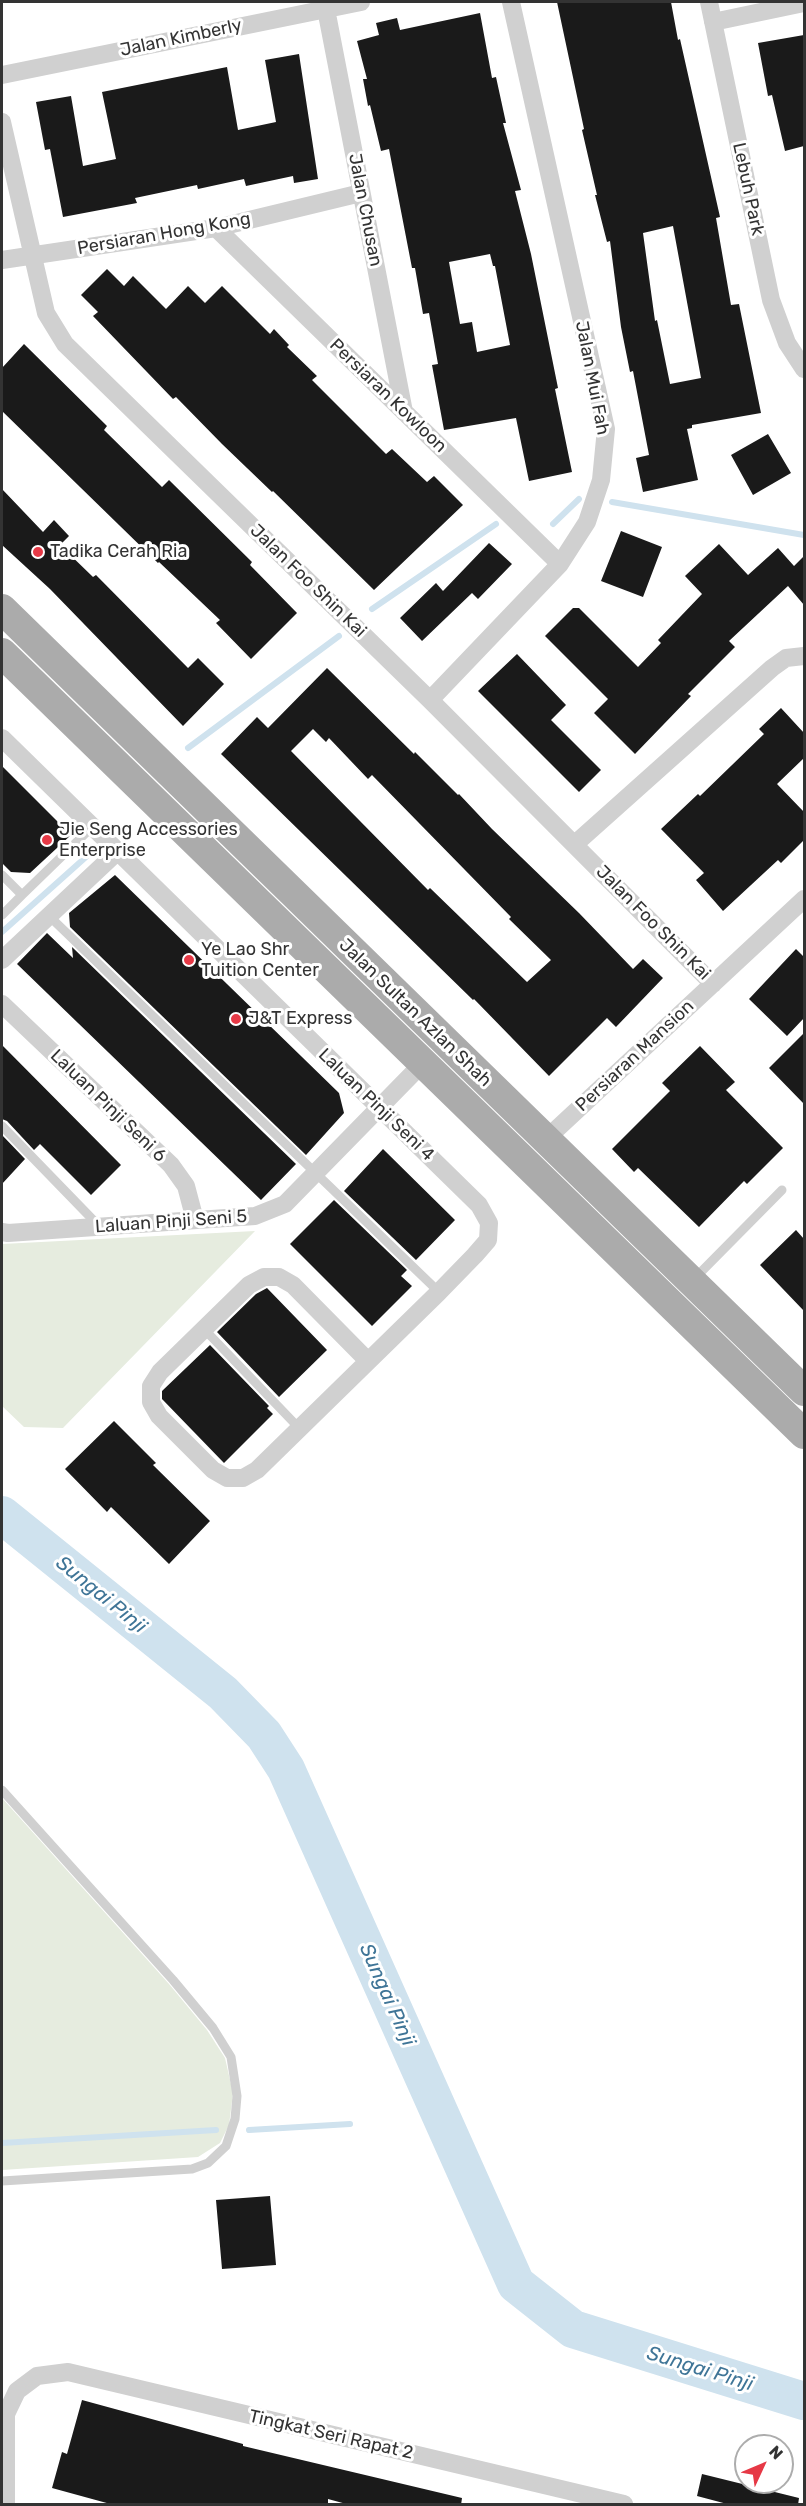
<!DOCTYPE html>
<style>
body{margin:0}
#map{position:relative;width:806px;height:2506px;overflow:hidden;background:#fff;font-family:Rubik,sans-serif}
canvas{display:block}
.frame{position:absolute;inset:0;border:3px solid #333;pointer-events:none}
.north{position:absolute;left:734px;top:2434px;width:60px;height:60px;box-sizing:border-box;background:#fff;border:2px solid #adadad;border-radius:50%;rotate:46deg;font-size:16px;font-weight:700;line-height:24px;text-align:center;color:#333}
.north::after{content:'';display:block;margin:auto;width:21px;height:27px;background:#e63946;clip-path:polygon(50% 0,100% 100%,50% 72%,0 100%)}
</style>
<div id="map">
<canvas width="806" height="2506"></canvas>
<div class="frame"></div>
<div class="north">N</div>
</div>
<script>
const ctx = document.querySelector('canvas').getContext('2d');
ctx.lineJoin = 'round';
function fill(path, color) { ctx.fillStyle = color; ctx.fill(path, 'evenodd'); }
const poly = rows => new Path2D(rows.map(r => 'M' + r).join(''));
function stroke(path, color, width, dash) { ctx.strokeStyle = color; ctx.lineWidth = width; ctx.lineCap = dash ? 'butt' : 'round'; ctx.setLineDash(dash || []); ctx.stroke(path); }
function write(font, color, halo, rows, align = 'center') {
  ctx.font = font + ' Rubik,sans-serif'; ctx.lineWidth = 6; ctx.setLineDash([]); ctx.textBaseline = 'middle'; ctx.strokeStyle = halo; ctx.fillStyle = color; for (const [text, x, y, turn = 0] of rows) {
    ctx.save(); ctx.translate(x, y); ctx.rotate((+turn || 0) * Math.PI / 180); ctx.textAlign = isNaN(turn) ? turn : align; if (halo) ctx.strokeText(text, 0, 0); ctx.fillText(text, 0, 0); ctx.restore();
  }
}
const green = poly([
 [255,1231,63,1428,24,1427,2,1406,2,1244],
 [2,1798,169,1984,207,2030,225,2058,233,2093,229,2125,220,2143,198,2157,2,2170]
]);
const stream = poly([
 [612,502,804,535],
 [553,524,579,499],
 [372,609,496,524],
 [188,748,339,636],
 [2,932,96,848],
 [249,2130,350,2124],
 [2,2143,216,2130]
]);
const river = poly([
 [2,1515,223,1693,264,1735,286,1769,516,2284,573,2329,804,2401]
]);
const building = poly([
 [557,2,671,2,678,40,680,39,720,217,716,218,731,305,739,304,761,413,692,425,692,428,687,429,698,480,643,492,636,458,649,455,633,371,630,372,621,327,610,241,607,242,595,195,597,195,582,130,584,129],
 [673,226,701,378,670,384,657,320,655,321,643,233],
 [480,13,492,78,496,77,506,123,503,123,521,190,515,191,531,254,558,388,555,389,572,472,529,481,516,418,444,430,432,365,438,364,429,313,423,314,415,268,412,268,389,149,381,151,370,105,368,106,363,79,367,79,357,41,379,35,376,23,397,18,400,30],
 [490,254,493,266,495,266,510,345,477,352,472,322,460,324,449,262],
 [804,35,804,146,785,151,772,95,768,96,758,43],
 [299,54,318,179,294,183,293,176,246,186,244,179,198,189,197,185,135,198,137,203,63,217,50,149,45,150,36,102,71,96,83,166,116,159,102,92,227,67,238,130,276,122,265,60],
 [107,269,124,286,133,276,166,309,188,286,205,303,222,286,270,334,274,329,289,345,287,347,317,376,312,380,386,454,392,449,427,482,434,476,463,505,374,590,273,491,272,492,222,444,176,397,173,399,93,316,98,312,81,295],
 [24,344,107,426,104,430,162,487,169,480,252,562,250,565,297,613,251,659,216,623,220,620,159,562,158,563,2,411,2,368],
 [768,434,791,473,753,495,731,455],
 [2,489,43,532,54,520,69,536,60,545,93,577,96,575,188,668,198,658,224,684,183,726,50,589,2,545],
 [621,531,662,547,643,597,601,581],
 [489,543,512,564,478,599,472,593,422,641,400,618,436,583,443,591],
 [719,544,748,575,778,548,794,566,804,556,804,605,788,586,729,641,735,647,688,694,691,696,635,754,594,713,608,699,545,636,573,608,579,608,638,667,661,643,658,640,702,594,685,576],
 [517,654,566,705,551,720,601,770,579,792,478,691],
 [327,668,414,754,415,752,458,795,459,794,492,829,579,913,633,969,643,959,663,978,616,1027,607,1018,549,1076,474,999,473,1000,221,754,257,717,268,728],
 [313,729,326,742,329,738,368,779,372,775,511,917,509,919,551,960,527,982,430,888,428,890,291,751],
 [781,708,804,733,804,758,777,784,804,812,804,840,781,863,778,860,723,911,696,880,704,873,661,829,698,794,700,796,764,734,759,729],
 [2,766,71,835,30,873,11,872,2,863],
 [115,875,339,1093,344,1113,306,1155,70,927,69,913],
 [47,933,73,958,72,947,296,1164,261,1200,17,964],
 [796,949,804,957,804,1018,787,1036,749,999],
 [804,1033,804,1104,769,1068],
 [2,1045,121,1165,91,1195,40,1144,34,1150,7,1121,2,1119],
 [700,1046,735,1082,726,1090,783,1148,747,1184,744,1181,699,1227,638,1168,634,1172,612,1149,670,1091,662,1083],
 [2,1135,25,1159,2,1184],
 [383,1149,455,1220,416,1260,344,1191],
 [334,1200,407,1270,401,1276,412,1286,372,1326,290,1244],
 [796,1230,804,1239,804,1311,760,1265],
 [267,1288,327,1350,279,1397,217,1332,256,1294],
 [210,1345,269,1406,267,1408,273,1414,224,1463,162,1399,162,1391],
 [114,1421,156,1463,153,1465,210,1521,169,1564,111,1507,107,1512,65,1469],
 [270,2196,276,2265,222,2269,216,2200],
 [82,2400,243,2444,243,2446,462,2498,461,2505,350,2505,328,2499,328,2505,114,2505,52,2488,62,2452,67,2454],
 [702,2474,799,2498,798,2505,731,2505,697,2496]
]);
const lane = poly([
 [2,875,22,895,2,915],
 [22,895,92,827],
 [48,915,439,1292],
 [2,1126,98,1225],
 [695,1278,782,1190],
 [204,1329,299,1428],
 [2,1790,173,1980,213,2028,231,2057,237,2096,235,2119,226,2146,208,2163,192,2169,2,2181]
]);
const street = poly([
 [709,2,771,300,787,343,804,369],
 [326,9,404,412],
 [713,22,804,3],
 [2,75,361,2],
 [2,122,46,313,65,344,430,700,713,984],
 [216,228,560,564],
 [2,260,216,228,361,193],
 [430,700,560,564,587,522,601,480,606,429,511,2],
 [2,738,479,1205,489,1223,488,1240,475,1255,439,1292,257,1470,243,1478,227,1478,213,1470,159,1416,151,1402,151,1386,160,1372,249,1285,264,1277,279,1277,293,1285,368,1361],
 [575,844,772,668,786,658,804,656],
 [2,960,117,852],
 [2,1004,171,1165,186,1186,195,1220],
 [546,1139,804,899],
 [2,1232,8,1233,255,1216,285,1204,423,1063],
 [6,2504,6,2414,17,2391,37,2376,68,2372,624,2504]
]);
const primary = poly([
 [2,609,804,1391],
 [2,653,804,1434]
]);
const markers = [
 [38,552,6,"#e63946"],
 [47,840,6,"#e63946"],
 [189,960,6,"#e63946"],
 [236,1019,6,"#e63946"]
];
const streetNames = [
 ["Jalan Kimberly",181,38,-12],
 ["Lebuh Park",748,189,78],
 ["Jalan Chusan",365,210,79],
 ["Persiaran Hong Kong",164,234,-10],
 ["Jalan Mui Fah",592,378,79],
 ["Persiaran Kowloon",388,396,44],
 ["Jalan Foo Shin Kai",308,581,44],
 ["Jalan Foo Shin Kai",653,923,45],
 ["Jalan Sultan Azlan Shah",415,1013,44],
 ["Persiaran Mansion",635,1056,-43],
 ["Laluan Pinji Seni 4",376,1105,44],
 ["Laluan Pinji Seni 6",108,1106,44],
 ["Laluan Pinji Seni 5",171,1222,-4],
 ["Tingkat Seri Rapat 2",331,2435,13]
];
const poiNames = [
 ["Tadika Cerah Ria",50,552],
 ["Jie Seng Accessories",59,830],
 ["Enterprise",59,851],
 ["Ye Lao Shr",201,950],
 ["Tuition Center",201,971],
 ["J&T Express",248,1019]
];
const waterNames = [
 ["Sungai Pinji",101,1595,39],
 ["Sungai Pinji",387,1995,66],
 ["Sungai Pinji",700,2369,17]
];
fill(green, '#e6ecdf');
stroke(stream, '#cfe2ee', 6);
stroke(river, '#cfe2ee', 38);
fill(building, '#1a1a1a');
stroke(lane, '#d0d0d0', 9);
stroke(street, '#d0d0d0', 18);
stroke(primary, '#ababab', 30);
for (const [x, y, r, color] of markers) { const dot = new Path2D(); dot.arc(x, y, r, 0, 2 * Math.PI); ctx.fillStyle = color; ctx.fill(dot); stroke(dot, '#fff', 2); }
write('18px', '#333', '#fff', streetNames);
write('18px', '#333', '#fff', poiNames, 'left');
write('italic 20px', '#3f7597', '#fff', waterNames);
</script>
